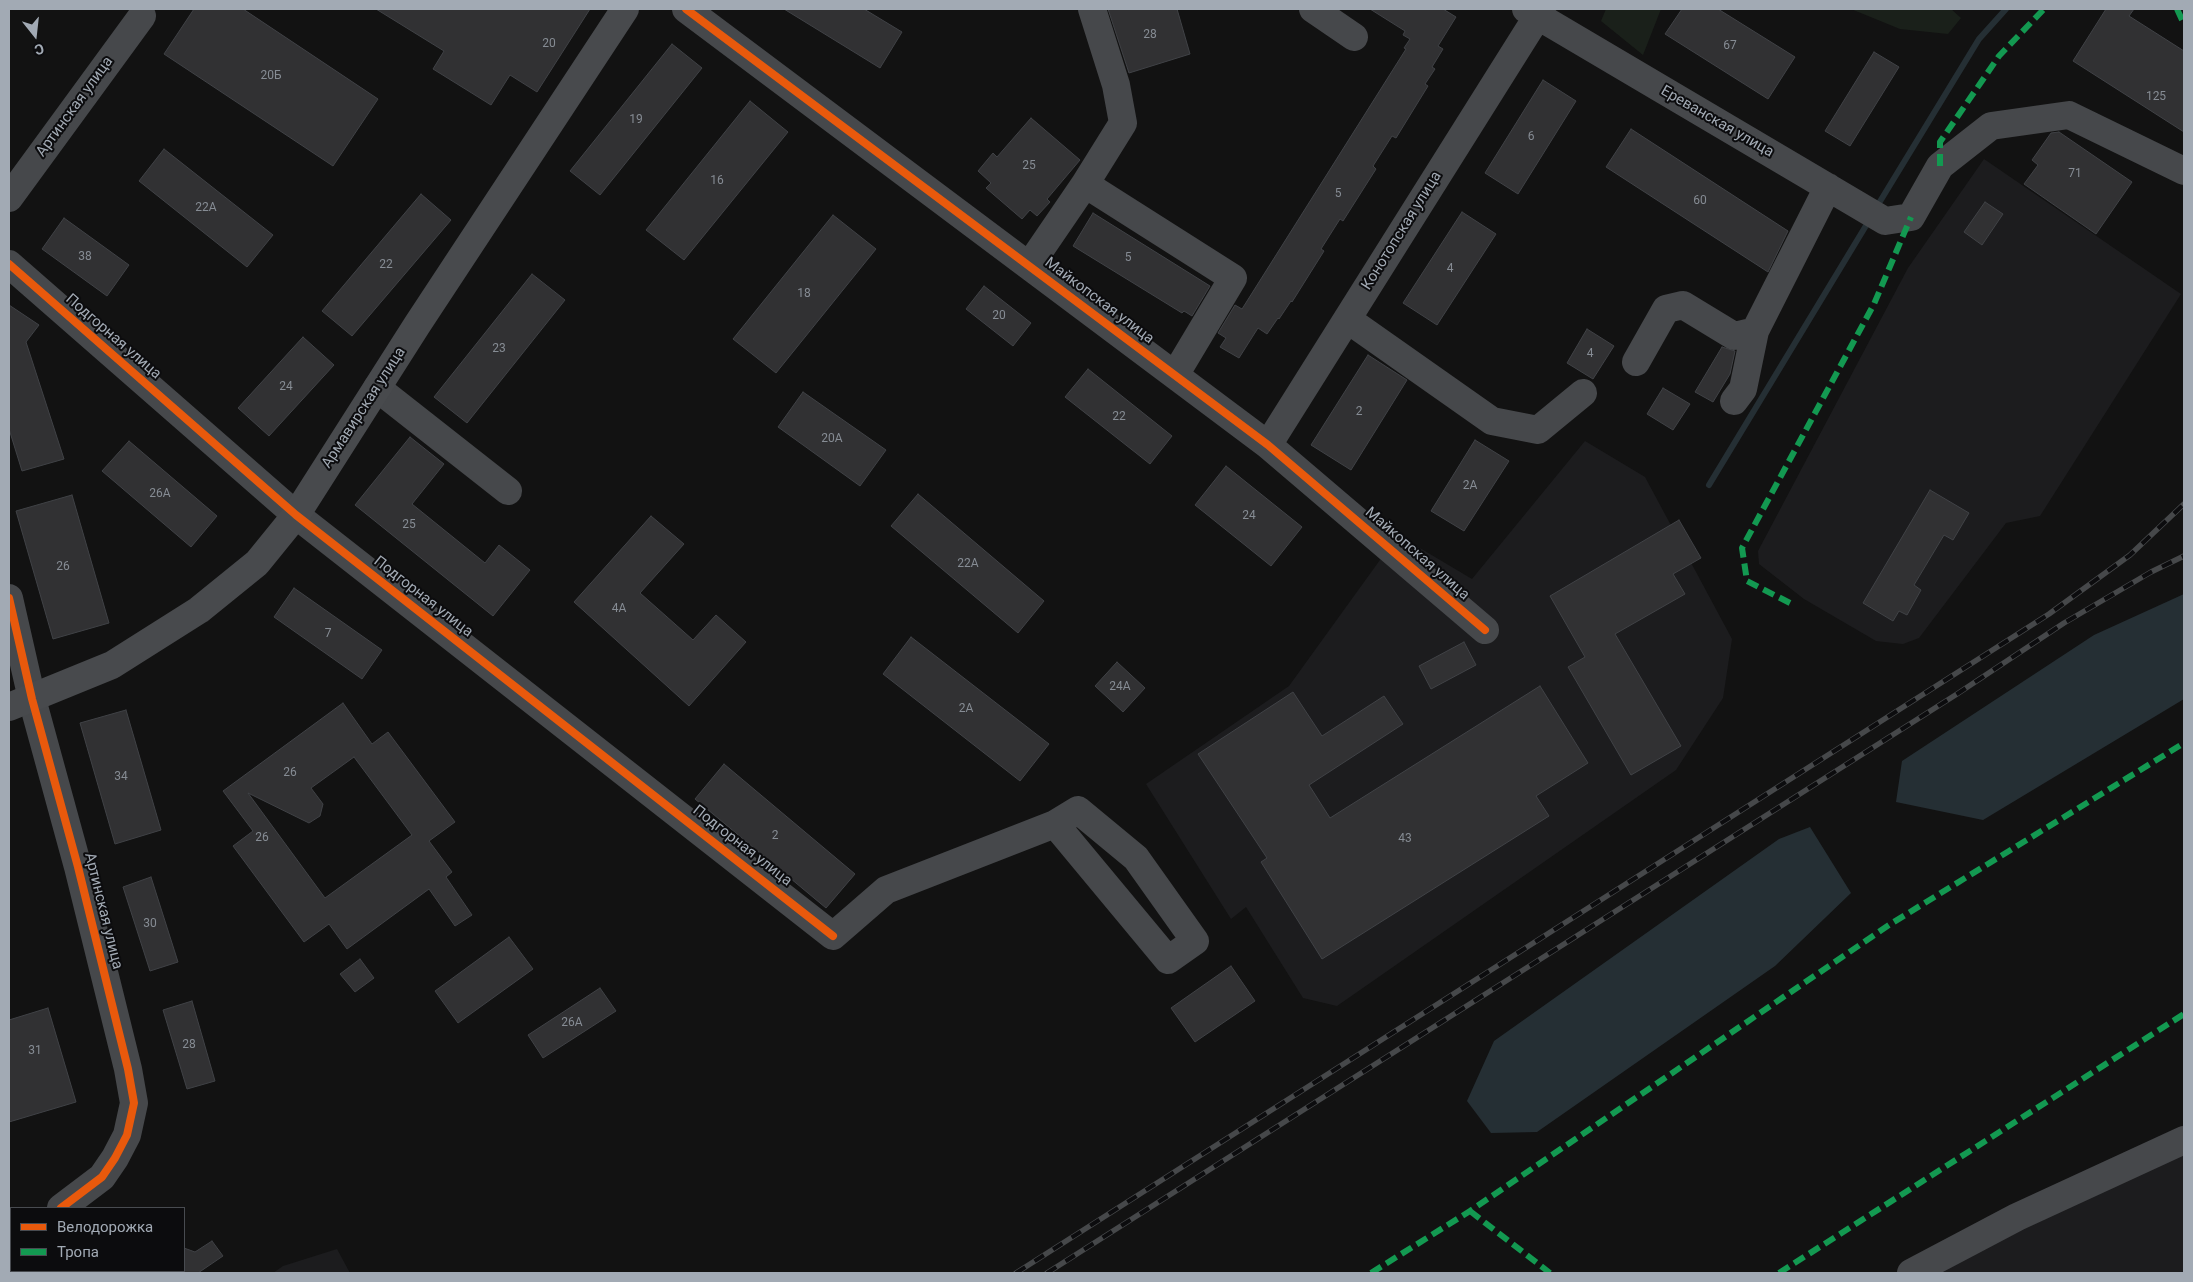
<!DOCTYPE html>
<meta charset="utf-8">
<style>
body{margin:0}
#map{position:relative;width:2193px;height:1282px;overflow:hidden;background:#121212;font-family:Roboto,sans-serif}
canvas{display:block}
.frame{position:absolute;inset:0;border:10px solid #a2aab4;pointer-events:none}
.legend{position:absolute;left:10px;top:1207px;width:175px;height:65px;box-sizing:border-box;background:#0c0c0e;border:1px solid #484b50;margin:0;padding:6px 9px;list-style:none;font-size:15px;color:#a2aab4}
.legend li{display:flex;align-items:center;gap:10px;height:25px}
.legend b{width:25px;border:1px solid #484b50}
.north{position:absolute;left:10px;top:10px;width:50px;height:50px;-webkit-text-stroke:4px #0c0c0e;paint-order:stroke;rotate:164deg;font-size:14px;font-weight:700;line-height:20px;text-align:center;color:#a2aab4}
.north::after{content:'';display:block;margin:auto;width:18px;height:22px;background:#a2aab4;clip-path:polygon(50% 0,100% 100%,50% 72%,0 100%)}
</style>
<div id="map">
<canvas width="2193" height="1282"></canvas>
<div class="frame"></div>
<ul class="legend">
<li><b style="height:6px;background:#e8590c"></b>Велодорожка</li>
<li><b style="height:6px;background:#139951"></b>Тропа</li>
</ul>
<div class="north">С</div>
</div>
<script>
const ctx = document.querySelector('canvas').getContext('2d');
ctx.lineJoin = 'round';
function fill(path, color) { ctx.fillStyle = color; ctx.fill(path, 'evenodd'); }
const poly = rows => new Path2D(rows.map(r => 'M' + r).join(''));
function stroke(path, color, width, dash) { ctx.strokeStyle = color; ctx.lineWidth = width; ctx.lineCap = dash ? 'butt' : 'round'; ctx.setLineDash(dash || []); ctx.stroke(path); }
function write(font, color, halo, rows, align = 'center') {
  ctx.font = font + ' Roboto,sans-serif'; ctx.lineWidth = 4; ctx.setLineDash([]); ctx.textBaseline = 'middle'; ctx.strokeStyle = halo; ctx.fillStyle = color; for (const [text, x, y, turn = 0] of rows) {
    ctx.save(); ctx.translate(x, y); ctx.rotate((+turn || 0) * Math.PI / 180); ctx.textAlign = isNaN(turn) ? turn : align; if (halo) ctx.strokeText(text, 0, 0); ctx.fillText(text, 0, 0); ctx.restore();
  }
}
const built = poly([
 [1984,159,2181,294,2040,516,2006,523,1919,638,1903,644,1876,641,1804,599,1759,564,1758,551,1908,268],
 [1585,441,1645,477,1732,639,1723,698,1676,770,1337,1006,1303,998,1246,907,1231,919,1146,784,1289,686,1398,535,1472,579],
 [2184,1125,2184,1273,1902,1273,2097,1165],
 [337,1249,350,1273,273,1273,283,1266]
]);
const green = poly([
 [1606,9,1661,9,1643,55,1601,21],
 [1851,9,1951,9,1961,18,1948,34,1900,29]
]);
const water = poly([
 [2184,594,2184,699,1983,820,1896,802,1902,761,2094,635],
 [1810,827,1851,893,1775,966,1537,1132,1491,1133,1467,1101,1494,1041,1779,839]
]);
const stream = poly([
 [1876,208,1979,39,2006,9],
 [1709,485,1870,219]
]);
const building = poly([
 [194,9,243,9,378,99,333,166,164,54,194,9],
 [376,9,590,9,537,92,510,75,491,105,433,69,444,51,376,9],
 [784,9,864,9,902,32,880,68,784,9],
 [1108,9,1177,9,1190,54,1129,73,1108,9],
 [1370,9,1443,9,1456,17,1438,46,1443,49,1432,67,1435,69,1425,84,1428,86,1396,138,1392,136,1373,166,1376,169,1343,221,1340,219,1321,249,1324,251,1292,302,1291,301,1279,319,1278,318,1267,334,1258,328,1239,358,1220,347,1226,338,1218,333,1235,305,1242,309,1406,49,1404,48,1410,39,1403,35,1405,31,1370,9],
 [1682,9,1718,9,1795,57,1768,99,1665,34,1682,9],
 [2106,9,2134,9,2129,16,2184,51,2184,132,2073,61,2106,9],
 [672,44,702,68,600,195,570,171,672,44],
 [1874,52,1899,67,1850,146,1825,131,1874,52],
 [1543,80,1576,101,1518,194,1485,173,1543,80],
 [750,101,788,132,684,260,646,230,750,101],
 [1031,118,1080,160,1047,199,1050,202,1037,216,1030,210,1022,219,986,188,991,183,978,171,993,153,997,157,1031,118],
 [1631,129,1788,231,1768,272,1606,167,1631,129],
 [2059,132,2132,182,2096,234,2024,184,2038,165,2032,160,2051,133,2059,132],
 [164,149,273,235,247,267,139,181,164,149],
 [421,194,451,220,352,336,322,311,421,194],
 [1985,202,2003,214,1982,245,1964,232,1985,202],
 [1462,212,1496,234,1437,325,1403,303,1462,212],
 [1093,213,1210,286,1192,316,1184,311,1182,313,1073,246,1093,213],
 [833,215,876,249,776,373,733,339,833,215],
 [64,218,129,265,107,296,42,249,64,218],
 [532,274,565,300,467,423,434,397,532,274],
 [984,286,1031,323,1013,346,966,309,984,286],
 [9,305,39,325,26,342,64,459,22,471,9,429,9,305],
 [1587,329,1614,346,1593,379,1567,363,1587,329],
 [303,337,334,365,269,436,238,408,303,337],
 [1722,347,1735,351,1730,374,1713,402,1695,392,1722,347],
 [1368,355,1407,380,1351,470,1311,445,1368,355],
 [1088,369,1172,436,1150,464,1065,397,1088,369],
 [1663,388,1690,404,1673,430,1647,414,1663,388],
 [803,392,886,450,860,486,778,427,803,392],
 [410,437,444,464,412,504,485,563,499,545,530,570,493,616,355,505,410,437],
 [1475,440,1509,461,1464,531,1431,511,1475,440],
 [129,441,217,516,191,547,102,471,129,441],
 [1226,466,1302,527,1271,566,1195,505,1226,466],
 [1930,490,1969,513,1953,540,1944,535,1914,585,1921,590,1907,615,1899,611,1893,621,1863,603,1930,490],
 [918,494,1044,601,1018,633,891,526,918,494],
 [72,495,109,623,53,639,16,511,72,495],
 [651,516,684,544,640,593,693,640,716,615,746,642,689,706,574,602,651,516],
 [1679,520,1701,558,1673,574,1685,594,1615,634,1681,746,1631,775,1568,667,1585,657,1550,596,1679,520],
 [294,588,382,650,362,679,274,617,294,588],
 [911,637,1049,744,1020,781,883,674,911,637],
 [1464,642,1476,665,1431,689,1419,666,1464,642],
 [1117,662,1145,688,1123,712,1095,686,1117,662],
 [1540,686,1588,763,1536,796,1549,816,1322,959,1261,862,1267,858,1198,754,1293,692,1322,736,1384,696,1403,724,1309,785,1330,818,1540,686],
 [343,703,372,744,388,732,455,822,429,841,452,872,446,877,472,915,455,926,429,889,347,949,329,924,304,942,233,846,253,831,223,791,343,703],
 [354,757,412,835,325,898,248,793,309,823,320,816,323,804,311,788,354,757],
 [126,710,161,830,115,844,80,723,126,710],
 [724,764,855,874,826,908,695,799,724,764],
 [151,877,178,962,150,971,123,887,151,877],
 [509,937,533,969,458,1023,435,991,509,937],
 [360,959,374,978,355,992,340,974,360,959],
 [1231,966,1255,1001,1195,1042,1171,1008,1231,966],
 [600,988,616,1011,543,1058,528,1035,600,988],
 [192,1001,215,1081,187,1089,163,1010,192,1001],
 [48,1008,76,1102,9,1122,9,1020,48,1008],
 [212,1241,223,1256,198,1273,184,1273,184,1248,195,1252,212,1241]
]);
const minor = poly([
 [686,9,1268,445,1485,630],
 [1313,9,1354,37],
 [1526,9,1885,221,1911,217,1940,166,1991,126,2069,115,2184,171],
 [1085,184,1233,278,1175,375],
 [9,198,142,16],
 [9,264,296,515,833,936,886,890,1055,824,1168,960,1195,941,1136,858,1078,810,1055,824],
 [1029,266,1085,184,1123,123,1116,85,1092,9],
 [1347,319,1492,421,1538,430,1583,393],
 [1636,362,1666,309,1683,305,1734,336,1755,331,1828,187],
 [377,388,508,491],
 [1734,401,1743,389,1755,331],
 [1268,445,1542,9],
 [9,598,32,699,78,867,128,1069,134,1103,127,1135,115,1158,102,1177,61,1208],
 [9,1243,11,1242],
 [1911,1273,2017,1217,2184,1140]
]);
const major = poly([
 [9,707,112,665,199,610,257,563,296,515,417,325,625,9]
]);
const rail = poly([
 [1016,1273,2049,614,2130,555,2184,504],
 [1047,1273,1957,694,2064,623,2151,572,2184,556]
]);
const quiet = poly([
 [2177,9,2184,24],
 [1940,166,1940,142,1999,56,2044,9],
 [1790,603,1747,581,1742,548,1874,304,1911,217],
 [1470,1211,1550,1273],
 [1371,1273,1470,1211,1889,925,2184,743],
 [1779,1273,2184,1014]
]);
const cycleway = poly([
 [686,9,1268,445,1485,630],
 [9,264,296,515,833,936],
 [9,598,32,699,78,867,128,1069,134,1103,127,1135,115,1158,102,1177,61,1208]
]);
const numberNames = [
 ["28",1150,35],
 ["20",549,44],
 ["67",1730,46],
 ["20Б",271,76],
 ["125",2156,97],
 ["19",636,120],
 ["6",1531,137],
 ["25",1029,166],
 ["71",2075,174],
 ["16",717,181],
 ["5",1338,194],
 ["60",1700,201],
 ["22А",206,208],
 ["38",85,257],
 ["5",1128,258],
 ["22",386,265],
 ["4",1450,269],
 ["18",804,294],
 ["20",999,316],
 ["23",499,349],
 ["4",1590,354],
 ["24",286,387],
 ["2",1359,412],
 ["22",1119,417],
 ["20А",832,439],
 ["2А",1470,486],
 ["26А",160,494],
 ["24",1249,516],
 ["25",409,525],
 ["22А",968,564],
 ["26",63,567],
 ["4А",619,609],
 ["7",328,634],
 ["24А",1120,687],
 ["2А",966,709],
 ["26",290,773],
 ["34",121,777],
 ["2",775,836],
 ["26",262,838],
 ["43",1405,839],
 ["30",150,924],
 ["26А",572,1023],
 ["28",189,1045],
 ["31",35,1051]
];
const streetNames = [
 ["Артинская улица",75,107,-54],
 ["Ереванская улица",1717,122,30],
 ["Конотопская улица",1402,231,-58],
 ["Майкопская улица",1099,301,37],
 ["Подгорная улица",113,337,41],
 ["Армавирская улица",364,408,-57],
 ["Майкопская улица",1417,554,41],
 ["Подгорная улица",423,597,38],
 ["Подгорная улица",742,846,38],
 ["Артинская улица",103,911,76]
];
fill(built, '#1c1c1e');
fill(green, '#1a201a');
fill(water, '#252f34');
stroke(stream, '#252f34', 6);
fill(building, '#313133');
stroke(building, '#404246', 1);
stroke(minor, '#46484b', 28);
stroke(major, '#484a4d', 28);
stroke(rail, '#46484a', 5.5);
stroke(rail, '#0c0c0e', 4, [11]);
stroke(quiet, '#139951', 6, [12, 6]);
stroke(cycleway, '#e8590c', 8);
write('12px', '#868c94', null, numberNames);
write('15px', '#a2aab4', '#0c0c0e', streetNames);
</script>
